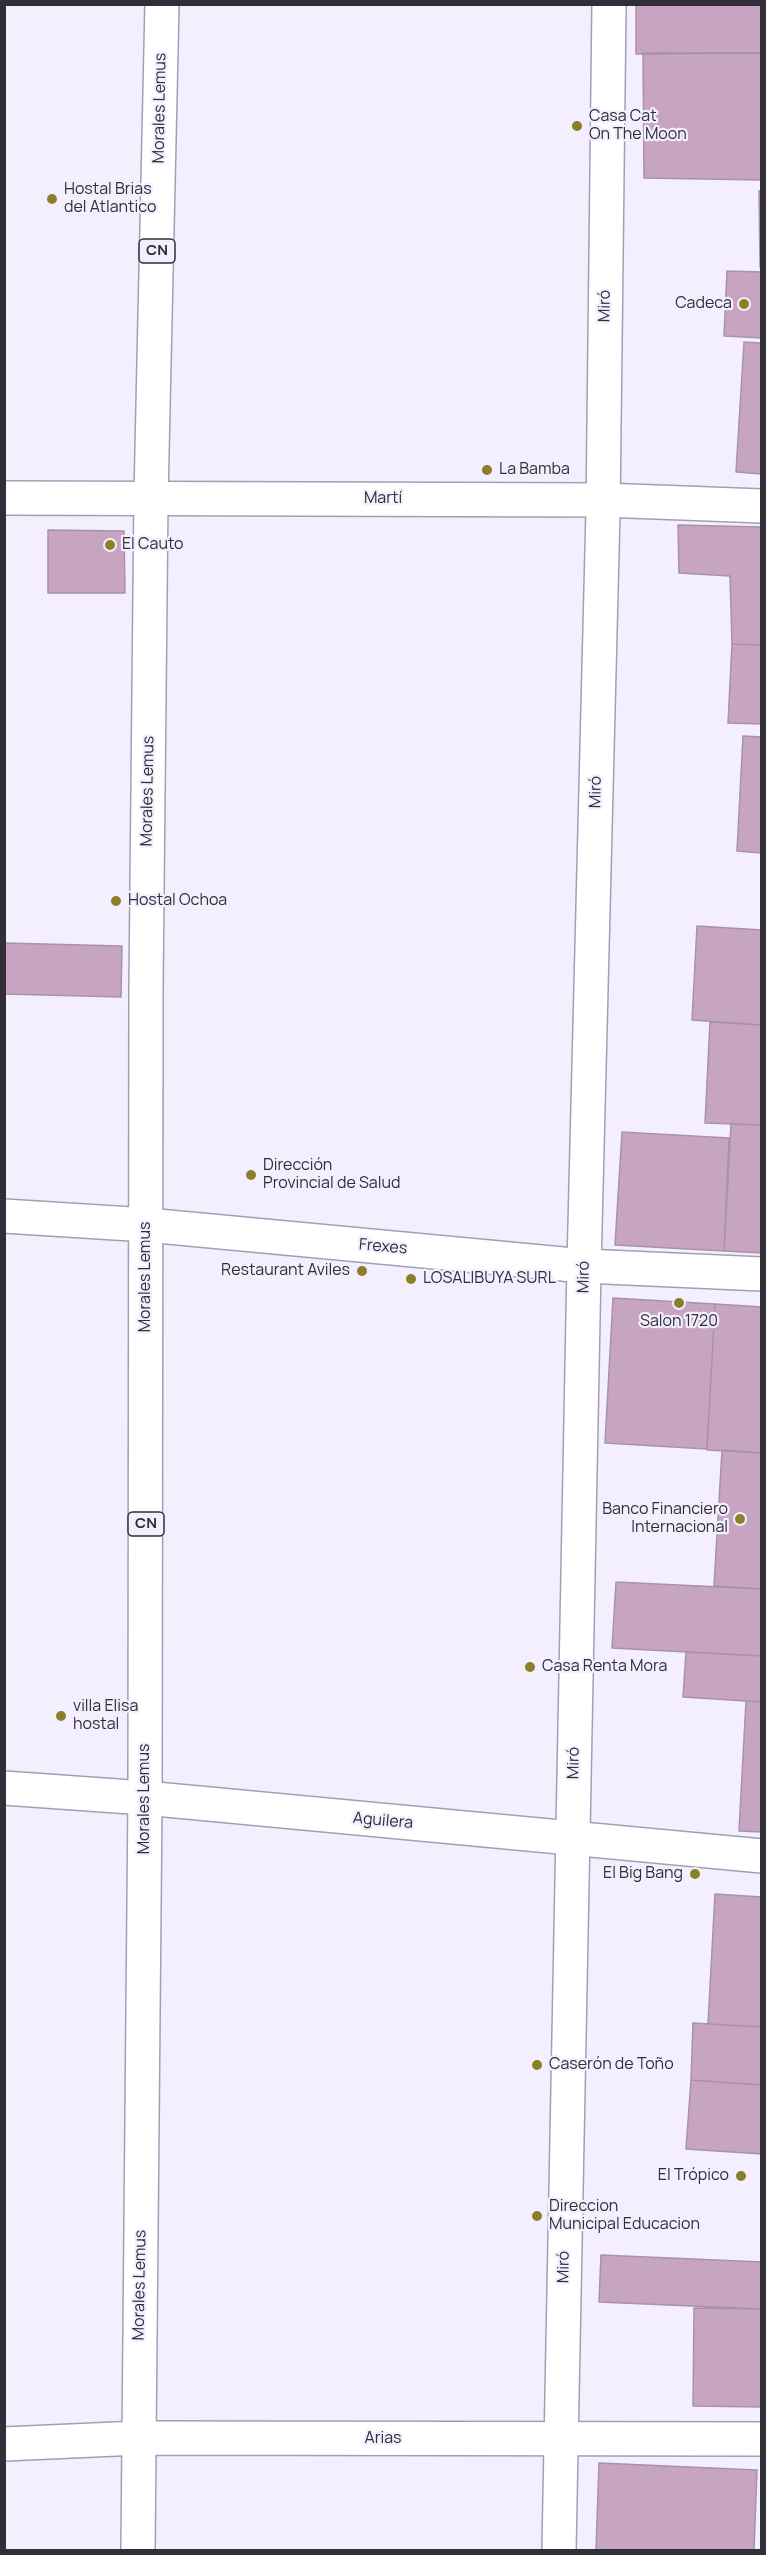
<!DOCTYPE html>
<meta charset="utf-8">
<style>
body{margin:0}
#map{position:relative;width:766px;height:2555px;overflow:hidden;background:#f3effe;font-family:Manrope,sans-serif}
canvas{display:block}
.frame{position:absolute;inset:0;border:6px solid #302e37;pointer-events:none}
</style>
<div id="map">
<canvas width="766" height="2555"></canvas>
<div class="frame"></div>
</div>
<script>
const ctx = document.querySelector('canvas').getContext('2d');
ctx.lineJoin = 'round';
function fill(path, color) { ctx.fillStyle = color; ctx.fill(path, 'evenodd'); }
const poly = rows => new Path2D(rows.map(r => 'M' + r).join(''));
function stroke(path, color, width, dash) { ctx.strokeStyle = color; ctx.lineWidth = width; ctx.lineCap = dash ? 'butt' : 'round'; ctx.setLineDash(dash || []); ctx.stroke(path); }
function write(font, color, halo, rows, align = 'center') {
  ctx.font = font + ' Manrope,sans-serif'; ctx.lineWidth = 4.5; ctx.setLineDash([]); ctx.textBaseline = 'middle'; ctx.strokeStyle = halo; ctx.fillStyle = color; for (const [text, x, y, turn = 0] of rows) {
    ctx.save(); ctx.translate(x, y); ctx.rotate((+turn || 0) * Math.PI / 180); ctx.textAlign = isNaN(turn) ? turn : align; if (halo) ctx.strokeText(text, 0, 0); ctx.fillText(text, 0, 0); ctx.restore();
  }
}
const building = poly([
 [636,4,762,4,762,53,636,54,636,4],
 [643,53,762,53,762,180,644,178,643,53],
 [762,190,762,267,760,267,759,191,762,190],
 [727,271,762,272,762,338,724,336,727,271],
 [744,342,762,343,762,474,736,472,744,342],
 [678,525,762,527,762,645,732,644,730,576,679,573,678,525],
 [48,530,124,531,125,593,48,593,48,530],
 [732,644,762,645,762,724,728,723,732,644],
 [743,736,762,737,762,853,737,851,743,736],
 [697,926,762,930,762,1025,692,1020,697,926],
 [4,943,122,946,121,997,4,994,4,943],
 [710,1022,762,1025,762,1125,705,1123,710,1022],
 [731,1124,762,1125,762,1253,724,1251,731,1124],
 [622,1132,729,1138,724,1251,615,1245,622,1132],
 [613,1298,715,1304,707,1449,605,1443,613,1298],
 [715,1304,762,1307,762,1453,707,1450,715,1304],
 [722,1450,762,1453,762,1589,714,1586,722,1450],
 [616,1582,762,1589,762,1656,612,1648,616,1582],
 [686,1652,762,1656,762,1702,683,1697,686,1652],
 [746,1701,762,1702,762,1832,739,1831,746,1701],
 [715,1894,762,1897,762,2027,708,2024,715,1894],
 [693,2023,762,2027,762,2085,691,2080,693,2023],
 [691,2080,762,2085,762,2154,686,2149,691,2080],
 [601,2255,762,2262,762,2309,599,2302,601,2255],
 [694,2308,762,2309,762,2407,693,2406,694,2308],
 [599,2463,757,2470,754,2550,596,2550,599,2463]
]);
const minor = poly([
 [559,2550,584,1266,603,511,609,4]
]);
const tertiary = poly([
 [4,1788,145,1798],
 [4,2444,139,2438,762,2439]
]);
const secondary = poly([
 [4,498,603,500,762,506],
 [4,1216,147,1225,584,1266,762,1274],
 [145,1798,762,1856]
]);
const primary = poly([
 [138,2550,145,1798,146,986,151,497,162,4]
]);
const markers = [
 [577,126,6,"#898027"],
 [52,199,6,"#898027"],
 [744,304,6,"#898027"],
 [487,470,6,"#898027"],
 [110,545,6,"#898027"],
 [116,901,6,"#898027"],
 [251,1175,6,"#898027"],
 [362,1271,6,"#898027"],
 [411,1279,6,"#898027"],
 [679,1303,6,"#898027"],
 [740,1519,6,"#898027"],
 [530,1667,6,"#898027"],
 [61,1716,6,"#898027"],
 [695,1874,6,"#898027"],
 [537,2065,6,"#898027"],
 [741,2176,6,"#898027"],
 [537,2216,6,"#898027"]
];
const shields = [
 [157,251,36],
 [146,1524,36]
];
const shieldNames = [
 ["CN",157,251],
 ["CN",146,1524]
];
const streetNames = [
 ["Morales Lemus",160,108,-89],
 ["Miró",605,306,-89],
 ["Martí",383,499],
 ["Morales Lemus",148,791,-89],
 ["Miró",596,792,-89],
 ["Frexes",383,1247,5],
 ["Morales Lemus",146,1277,-90],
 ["Miró",584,1277,-89],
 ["Miró",574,1763,-89],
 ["Morales Lemus",145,1799,-90],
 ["Aguilera",383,1821,5],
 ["Miró",564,2267,-89],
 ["Morales Lemus",140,2285,-89],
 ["Arias",383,2439]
];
const poiNames = [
 ["Casa Cat",589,117],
 ["On The Moon",589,135],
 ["Hostal Brias",64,190],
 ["del Atlantico",64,208],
 ["Cadeca",732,304,"right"],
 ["La Bamba",499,470],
 ["El Cauto",122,545],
 ["Hostal Ochoa",128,901],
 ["Dirección",263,1166],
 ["Provincial de Salud",263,1184],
 ["Restaurant Aviles",350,1271,"right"],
 ["LOSALIBUYA SURL",423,1279],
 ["Salon 1720",679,1322,"center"],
 ["Banco Financiero",728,1510,"right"],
 ["Internacional",728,1528,"right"],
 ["Casa Renta Mora",542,1667],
 ["villa Elisa",73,1707],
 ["hostal",73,1725],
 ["El Big Bang",683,1874,"right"],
 ["Caserón de Toño",549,2065],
 ["El Trópico",729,2176,"right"],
 ["Direccion",549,2207],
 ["Municipal Educacion",549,2225]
];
fill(building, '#c8a4c3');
stroke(building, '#a893a4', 1.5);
stroke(minor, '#a49eb5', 36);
stroke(tertiary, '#a49eb5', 36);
stroke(secondary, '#a49eb5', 36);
stroke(primary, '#a49eb5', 36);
stroke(minor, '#fff', 33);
stroke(tertiary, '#fff', 33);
stroke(secondary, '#fff', 33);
stroke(primary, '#fff', 33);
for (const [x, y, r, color] of markers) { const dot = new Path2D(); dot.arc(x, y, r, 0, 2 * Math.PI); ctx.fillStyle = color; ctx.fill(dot); stroke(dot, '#f3effe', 2); }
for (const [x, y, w] of shields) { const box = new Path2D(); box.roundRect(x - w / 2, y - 12, w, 24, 4.5); ctx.fillStyle = '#f3effe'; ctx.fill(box); stroke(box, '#302e37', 1.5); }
write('bold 15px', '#302e37', null, shieldNames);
write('16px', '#302e37', '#f3effe', streetNames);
write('16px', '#302e37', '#f3effe', poiNames, 'left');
</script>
